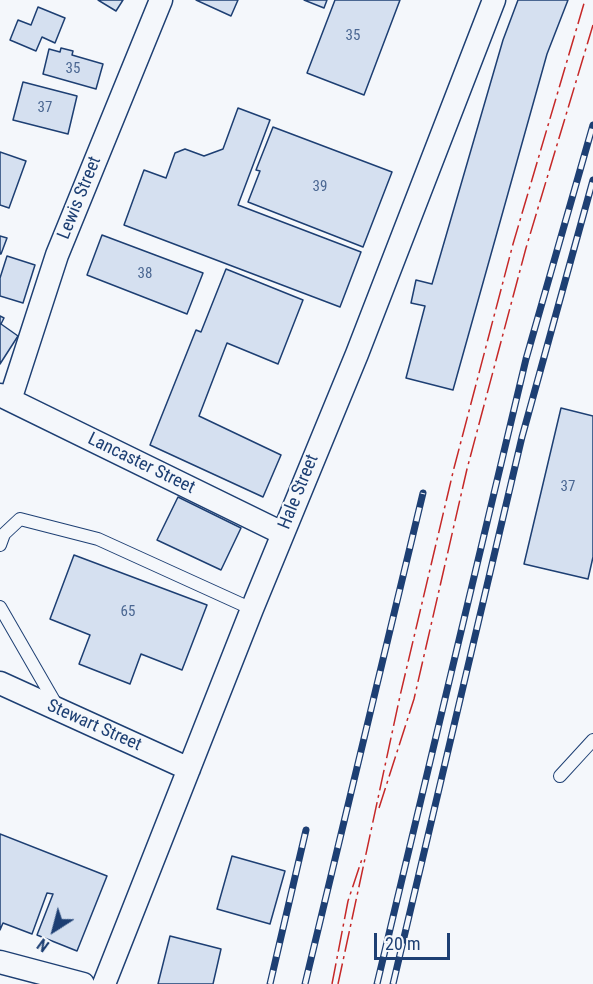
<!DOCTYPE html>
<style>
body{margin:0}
#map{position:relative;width:593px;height:984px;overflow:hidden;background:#f4f7fb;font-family:"Roboto Condensed",sans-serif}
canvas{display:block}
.north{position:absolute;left:24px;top:900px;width:60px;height:60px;-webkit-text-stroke:4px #f4f7fb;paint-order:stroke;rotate:216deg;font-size:16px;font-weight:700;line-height:24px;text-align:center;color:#1d3f73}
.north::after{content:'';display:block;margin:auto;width:21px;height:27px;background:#1d3f73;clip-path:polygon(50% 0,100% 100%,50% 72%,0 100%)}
.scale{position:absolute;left:374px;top:933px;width:76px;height:27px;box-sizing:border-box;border:3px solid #1d3f73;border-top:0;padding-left:8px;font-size:18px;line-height:21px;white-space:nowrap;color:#1d3f73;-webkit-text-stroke:4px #f4f7fb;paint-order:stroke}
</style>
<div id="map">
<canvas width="593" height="984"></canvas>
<div class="north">N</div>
<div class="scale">20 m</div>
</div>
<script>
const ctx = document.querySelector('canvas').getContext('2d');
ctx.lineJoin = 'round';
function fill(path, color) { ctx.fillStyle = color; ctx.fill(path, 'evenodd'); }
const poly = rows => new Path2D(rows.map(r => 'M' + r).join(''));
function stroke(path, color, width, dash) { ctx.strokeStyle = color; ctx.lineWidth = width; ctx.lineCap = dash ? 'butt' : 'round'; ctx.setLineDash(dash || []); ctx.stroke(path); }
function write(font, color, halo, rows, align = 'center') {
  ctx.font = font + ' "Roboto Condensed",sans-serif'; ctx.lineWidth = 4.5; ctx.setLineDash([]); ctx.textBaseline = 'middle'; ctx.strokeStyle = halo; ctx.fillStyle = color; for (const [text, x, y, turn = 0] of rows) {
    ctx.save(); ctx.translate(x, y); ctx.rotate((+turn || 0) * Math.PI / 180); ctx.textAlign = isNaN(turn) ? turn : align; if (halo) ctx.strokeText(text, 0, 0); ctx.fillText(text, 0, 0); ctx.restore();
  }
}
const building = poly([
 [98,0,123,0,116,11,98,0],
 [196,0,238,0,231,16,196,0],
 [304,0,327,0,324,8,304,0],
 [335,0,400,0,364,95,307,73,335,0],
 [518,0,568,0,547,54,453,390,406,378,425,306,411,303,416,280,432,284,503,40,518,0],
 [38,7,65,18,55,43,42,37,36,51,10,40,18,20,31,25,38,7],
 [61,48,73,51,72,55,103,64,96,89,43,74,49,49,60,52,61,48],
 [23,82,77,96,68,134,13,120,23,82],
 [238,108,270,120,238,205,361,252,340,307,124,225,144,170,166,178,175,153,185,149,204,156,223,149,238,108],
 [273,127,392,172,363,247,248,202,260,171,256,170,273,127],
 [0,152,26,161,9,208,0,205,0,152],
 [102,235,203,273,187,314,87,275,102,235],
 [0,236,7,238,1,254,0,254,0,236],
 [7,256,35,265,23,303,0,296,0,278,7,256],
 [226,269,303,300,278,364,227,343,199,416,281,455,263,497,150,445,196,330,201,332,226,269],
 [0,316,4,318,1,324,18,336,0,364,0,316],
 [561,408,593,416,593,557,588,579,524,564,561,408],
 [178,497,241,528,221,570,157,540,178,497],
 [74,555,207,605,182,670,141,654,130,684,79,664,90,635,50,619,74,555],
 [0,834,107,876,77,951,37,935,53,894,47,893,32,934,3,923,0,930,0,834],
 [232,856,285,871,270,924,217,909,232,856],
 [170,936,221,949,213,984,158,984,170,936]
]);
const lane = poly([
 [0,545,4,534,20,519,98,539,252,609],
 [0,607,57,706],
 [560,776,593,740]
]);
const street = poly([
 [0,395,282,533],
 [10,400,57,255,161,0],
 [0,683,189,769],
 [0,962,83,984],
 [104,984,252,609,357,354,494,0]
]);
const rail = poly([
 [270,984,306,830],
 [305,984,423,493],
 [377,984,526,359,593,125],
 [393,984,522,437,593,180]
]);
const power = poly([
 [379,808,414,699,467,469,526,248,593,25],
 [332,984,348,901,363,856],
 [338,984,400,696,454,468,513,244,585,0]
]);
const numberNames = [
 ["35",353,36],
 ["35",73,69],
 ["37",45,108],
 ["39",320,187],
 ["38",145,274],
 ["37",568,487],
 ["65",128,612]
];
const streetNames = [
 ["Lewis Street",80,198,-68],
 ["Lancaster Street",141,464,26],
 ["Hale Street",299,492,-68],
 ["Stewart Street",94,726,24]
];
fill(building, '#d5e0f0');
stroke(building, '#1d3f73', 1.5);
stroke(lane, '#1d3f73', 14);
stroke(street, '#1d3f73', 25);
stroke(lane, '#f4f7fb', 12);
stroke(street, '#f4f7fb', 22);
stroke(rail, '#1d3f73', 7);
stroke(rail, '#f4f7fb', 4.5, [14]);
stroke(power, '#c62828', 1.5, [21, 4.5, 3, 4.5]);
write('15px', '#4b6792', null, numberNames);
write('18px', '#1d3f73', '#f4f7fb', streetNames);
</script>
